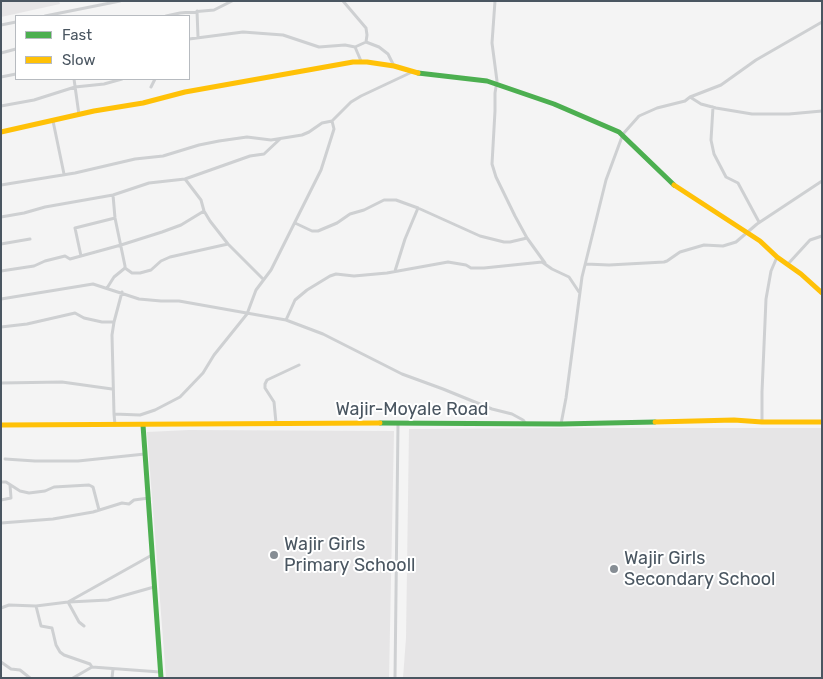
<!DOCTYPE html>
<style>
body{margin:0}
#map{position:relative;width:823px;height:679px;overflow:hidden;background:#f4f4f4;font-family:Rubik,sans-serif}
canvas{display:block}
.frame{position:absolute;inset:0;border:2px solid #4a5661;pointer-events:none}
.legend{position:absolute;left:15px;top:15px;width:175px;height:65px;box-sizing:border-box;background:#fff;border:1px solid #b7bbc0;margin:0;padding:6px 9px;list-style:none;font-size:15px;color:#4a5661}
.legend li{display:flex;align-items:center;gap:10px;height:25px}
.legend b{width:25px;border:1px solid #b7bbc0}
</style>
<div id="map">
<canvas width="823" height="679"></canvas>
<div class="frame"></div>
<ul class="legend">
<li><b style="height:6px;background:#4caf50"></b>Fast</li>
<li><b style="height:6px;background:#ffc107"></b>Slow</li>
</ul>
</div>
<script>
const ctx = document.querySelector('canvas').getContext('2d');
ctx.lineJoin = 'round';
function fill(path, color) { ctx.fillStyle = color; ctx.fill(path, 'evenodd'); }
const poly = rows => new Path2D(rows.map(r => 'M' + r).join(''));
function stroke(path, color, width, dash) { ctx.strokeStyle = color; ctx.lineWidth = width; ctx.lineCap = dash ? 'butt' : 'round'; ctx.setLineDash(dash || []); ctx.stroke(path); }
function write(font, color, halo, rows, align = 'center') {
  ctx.font = font + ' Rubik,sans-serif'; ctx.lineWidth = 4; ctx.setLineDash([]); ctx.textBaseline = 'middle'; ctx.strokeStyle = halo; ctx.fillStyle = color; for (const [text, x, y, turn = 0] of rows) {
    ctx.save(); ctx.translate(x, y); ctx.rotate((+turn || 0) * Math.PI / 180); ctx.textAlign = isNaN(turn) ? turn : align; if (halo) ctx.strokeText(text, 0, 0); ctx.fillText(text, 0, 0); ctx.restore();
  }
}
const education = poly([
 [1,1,59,1,60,4,1,17],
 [556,428,822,428,822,678,403,678,406,638,409,429],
 [189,430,394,431,389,678,166,678,147,432]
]);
const street = poly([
 [343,1,366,28,367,35,366,42,379,47,388,54,394,66],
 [495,1,492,43,497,81,495,93,495,111,492,164,496,177,515,216,527,238,545,263],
 [197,11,198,37],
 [45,16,120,1],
 [166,16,180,13,214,10,232,1],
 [1,25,16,22],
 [189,39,243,32,283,35,319,47,345,45,355,47,361,61],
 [355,47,366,42],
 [1,53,16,49],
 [1,77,16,74],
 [74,79,79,115],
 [151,87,155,79],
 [690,97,721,85,756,60,822,22],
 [1,106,34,100,75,87,104,84,122,79],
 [713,107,711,140,714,154,726,177,738,183,759,222],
 [53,121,64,174],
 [185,179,201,200,204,211,210,221,228,244,263,279],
 [1,185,75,173,135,159,163,156,199,145,219,141,247,137,271,140,302,135,309,132,322,123,332,121,351,102,361,96,412,72],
 [1,217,24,213,45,207,113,195,149,183,185,179,250,156,264,154,280,139],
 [295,223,312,231,318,231,337,223,350,214,364,210,384,200,396,200,418,208,480,236,504,242,510,242,527,238],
 [1,244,30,239],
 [81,256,75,228,115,218],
 [586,264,609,265,664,262,667,261,680,252,704,245,723,246,736,242,757,224,822,181],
 [788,264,810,240,822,236],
 [125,268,132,273,140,273,151,270,161,261,170,257,228,244],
 [1,271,34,266,45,261,65,256,70,259,121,245,162,232,181,225,204,211],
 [395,271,405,239,418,208],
 [107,288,114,277,125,268,125,266,115,218,113,195],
 [1,299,93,284,139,299,161,301,179,301,286,320,323,334,402,374,443,389,492,409,512,414,523,420,526,424],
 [286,320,295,300,307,290,330,276,336,274,354,276,387,273,448,262,466,265,471,268,484,268,542,262,552,269,569,277,579,292],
 [1,327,27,324,75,313,84,318,102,322,114,322],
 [1,383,62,382,112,389],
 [114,414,112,335,114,322,122,292],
 [762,422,762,392,766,299,771,271,777,257],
 [276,423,274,402,265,388,265,384,267,380,299,365],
 [561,424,566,398,582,277,606,180,623,134,639,116,657,108,685,101,690,97,701,104,716,108,752,114,789,114,822,111],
 [115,425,114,414,140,415,155,410,180,397,203,373,214,355,247,314,256,290,271,270,321,170,334,129,332,121],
 [5,459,35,461,78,461,145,454],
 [1,482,6,482,20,491,29,493,45,491,54,487,89,485,93,487,99,510],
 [1,500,11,498,10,485],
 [1,523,53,519,93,512,122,503,129,504,134,500,149,498],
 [68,602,79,622,84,626],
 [69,602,108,600,154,587],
 [36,606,41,626,52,628,56,645,60,652,64,655,90,664,92,667,160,672],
 [1,608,9,605,36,606,68,602,152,555],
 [1,662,11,669,20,670,30,678],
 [73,678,92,667],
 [112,678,113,669],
 [395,678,398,424]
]);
const fast = poly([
 [418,73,487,81,554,104,619,132,674,185],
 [380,423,561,424,655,422],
 [143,425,161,678]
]);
const slow = poly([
 [1,132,94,111,143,103,185,92,353,62,367,62,394,66,418,73],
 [674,185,760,241,777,257,801,274,822,293],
 [655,422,734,420,762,422,822,422],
 [1,425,380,423]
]);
const markers = [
 [274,555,5,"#868d94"],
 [614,569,5,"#868d94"]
];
const streetNames = [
 ["Wajir-Moyale Road",412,410]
];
const poiNames = [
 ["Wajir Girls",284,545],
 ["Primary Schooll",284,566],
 ["Wajir Girls",624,559],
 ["Secondary School",624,580]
];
fill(education, '#e6e5e6');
stroke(street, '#ced0d2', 3);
stroke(fast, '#4caf50', 5);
stroke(slow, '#ffc107', 5);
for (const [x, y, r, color] of markers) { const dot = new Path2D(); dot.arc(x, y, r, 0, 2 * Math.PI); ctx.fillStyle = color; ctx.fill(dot); stroke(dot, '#fff', 2); }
write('18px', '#4a5661', '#fff', streetNames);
write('18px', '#4a5661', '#fff', poiNames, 'left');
</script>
